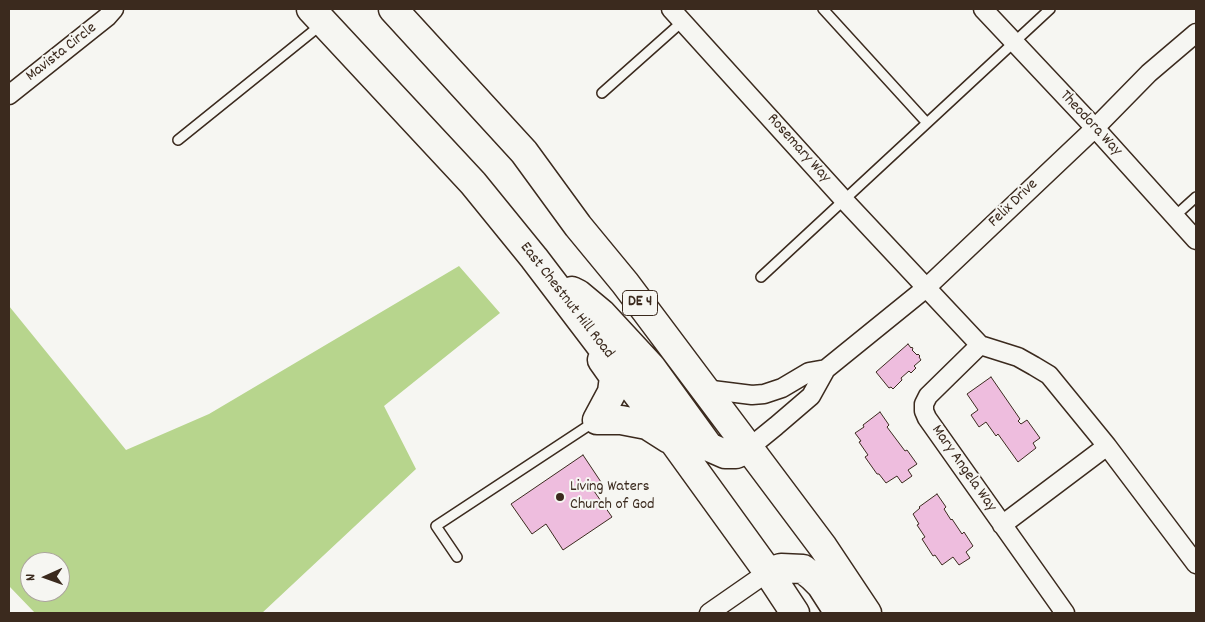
<!DOCTYPE html>
<style>
body{margin:0}
#map{position:relative;width:1205px;height:622px;overflow:hidden;background:#f6f6f2;font-family:Dekko,sans-serif}
canvas{display:block}
.frame{position:absolute;inset:0;border:10px solid #3b2a1e;pointer-events:none}
.north{position:absolute;left:20px;top:552px;width:50px;height:50px;box-sizing:border-box;background:#f6f6f2;border:1px solid #aba49d;border-radius:50%;rotate:268deg;font-size:14px;font-weight:700;line-height:20px;text-align:center;color:#3b2a1e}
.north::after{content:'';display:block;margin:auto;width:18px;height:22px;background:#3b2a1e;clip-path:polygon(50% 0,100% 100%,50% 72%,0 100%)}
</style>
<div id="map">
<canvas width="1205" height="622"></canvas>
<div class="frame"></div>
<div class="north">N</div>
</div>
<script>
const ctx = document.querySelector('canvas').getContext('2d');
ctx.lineJoin = 'round';
function fill(path, color) { ctx.fillStyle = color; ctx.fill(path, 'evenodd'); }
const poly = rows => new Path2D(rows.map(r => 'M' + r).join(''));
function stroke(path, color, width, dash) { ctx.strokeStyle = color; ctx.lineWidth = width; ctx.lineCap = dash ? 'butt' : 'round'; ctx.setLineDash(dash || []); ctx.stroke(path); }
function write(font, color, halo, rows, align = 'center') {
  ctx.font = font + ' Dekko,sans-serif'; ctx.lineWidth = 4; ctx.setLineDash([]); ctx.textBaseline = 'middle'; ctx.strokeStyle = halo; ctx.fillStyle = color; for (const [text, x, y, turn = 0] of rows) {
    ctx.save(); ctx.translate(x, y); ctx.rotate((+turn || 0) * Math.PI / 180); ctx.textAlign = isNaN(turn) ? turn : align; if (halo) ctx.strokeText(text, 0, 0); ctx.fillText(text, 0, 0); ctx.restore();
  }
}
const green = poly([
 [459,266,500,313,384,406,416,469,262,613,35,613,9,586,9,306,126,450,209,414],
 [30,562,60,562,60,592,30,592]
]);
const building = poly([
 [908,344,911,348,912,347,913,349,912,350,917,355,918,354,920,356,919,357,921,360,914,366,916,368,911,373,909,371,901,378,902,380,893,389,891,387,889,388,876,372,908,344],
 [991,377,1020,419,1018,421,1021,424,1027,420,1040,438,1033,443,1036,448,1018,462,998,434,996,436,986,422,979,427,971,415,978,410,967,394,991,377],
 [880,412,889,425,887,427,905,451,907,450,917,464,908,470,912,476,902,483,897,476,886,483,879,474,877,474,865,457,868,455,859,442,861,441,855,433,864,427,863,425,880,412],
 [583,455,603,485,594,491,612,517,563,550,546,524,532,534,511,504,583,455],
 [937,494,946,507,944,509,951,520,952,519,962,534,964,532,973,546,966,552,970,558,959,565,953,557,942,565,935,555,933,556,922,539,925,537,917,525,919,524,913,514,920,508,919,507,937,494]
]);
const lane = poly([
 [823,9,927,123],
 [602,93,683,21],
 [178,140,322,24],
 [1175,216,1196,197],
 [761,277,1050,9],
 [457,557,436,526,594,422]
]);
const street = poly([
 [671,9,844,200,980,345],
 [983,9,1095,128,1196,240],
 [9,95,107,17,114,9],
 [980,345,928,396,924,404,924,411,927,418,1065,613],
 [980,345,1018,357,1034,366,1049,375,1107,446,1196,564],
 [704,389,752,395,764,394,782,388,809,372,826,369],
 [749,448,776,426,811,396,826,369,926,288,1095,128,1149,73,1196,33],
 [1002,525,1107,446],
 [709,613,768,572]
]);
const primary = poly([
 [311,9,473,183,534,258,674,442,768,572,795,613],
 [393,9,524,152,578,226,625,283,823,547,867,613],
 [572,291,578,294,602,314,651,367,709,447,725,454,736,454,749,448],
 [602,360,614,377,612,392,597,420,621,420,647,425,669,439],
 [768,572,781,568,803,569,813,577,821,585,839,613]
]);
const markers = [
 [560,497,5,"#3b2a1e"]
];
const shields = [
 [640,303,35]
];
const shieldNames = [
 ["DE 4",640,303]
];
const streetNames = [
 ["Mavista Circle",62,53,-38],
 ["Theodora Way",1090,124,47],
 ["Rosemary Way",798,149,48],
 ["Felix Drive",1014,204,-44],
 ["East Chestnut Hill Road",566,301,52],
 ["Mary Angela Way",963,469,55]
];
const poiNames = [
 ["Living Waters",570,488],
 ["Church of God",570,506]
];
fill(green, '#b7d58d');
fill(building, '#eebdde');
stroke(building, '#3b2a1e', 1);
stroke(lane, '#3b2a1e', 12);
stroke(street, '#3b2a1e', 21);
stroke(primary, '#3b2a1e', 31);
stroke(lane, '#f6f6f2', 9);
stroke(street, '#f6f6f2', 18);
stroke(primary, '#f6f6f2', 28);
for (const [x, y, r, color] of markers) { const dot = new Path2D(); dot.arc(x, y, r, 0, 2 * Math.PI); ctx.fillStyle = color; ctx.fill(dot); stroke(dot, '#f6f6f2', 2); }
for (const [x, y, w] of shields) { const box = new Path2D(); box.roundRect(x - w / 2, y - 12.5, w, 25, 4); ctx.fillStyle = '#f6f6f2'; ctx.fill(box); stroke(box, '#3b2a1e', 1); }
write('bold 15px', '#3b2a1e', null, shieldNames);
write('16px', '#3b2a1e', '#f6f6f2', streetNames);
write('16px', '#3b2a1e', '#f6f6f2', poiNames, 'left');
</script>
